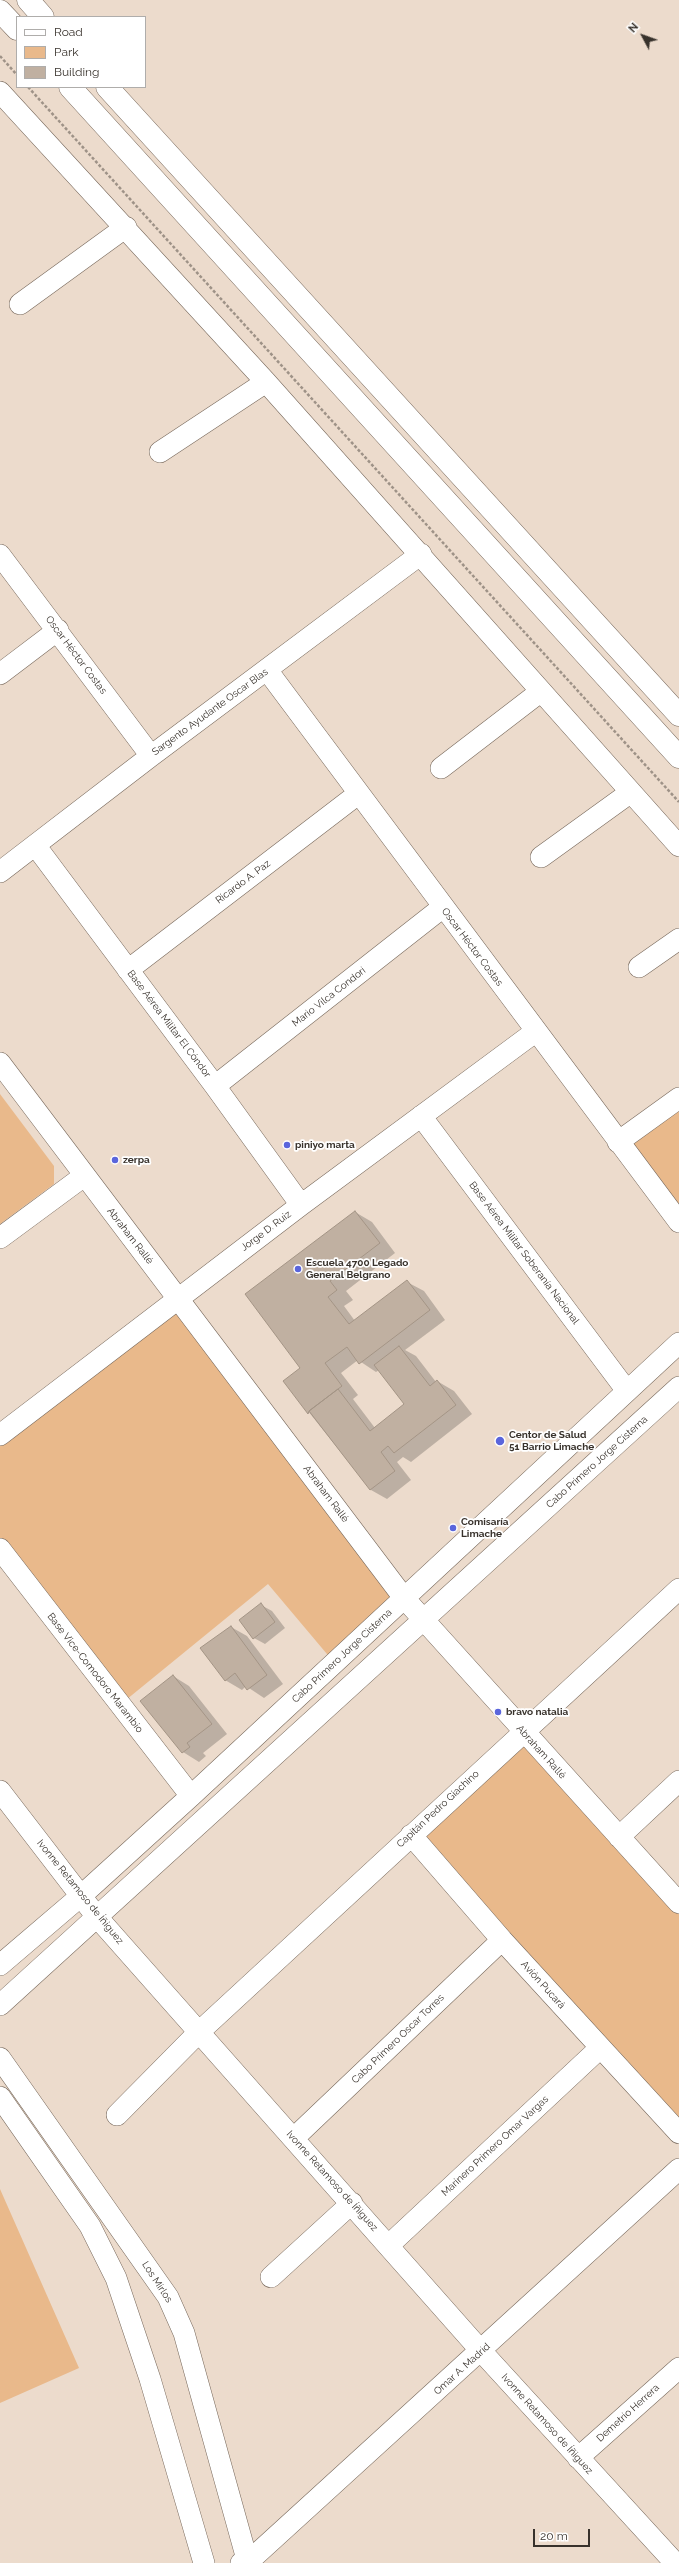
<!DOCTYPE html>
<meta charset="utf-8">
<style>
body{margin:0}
#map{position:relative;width:679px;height:2563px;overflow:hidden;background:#ecdbcc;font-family:Raleway,sans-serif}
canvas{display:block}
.legend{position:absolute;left:16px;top:16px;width:130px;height:72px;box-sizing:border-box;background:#fff;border:1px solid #afadab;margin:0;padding:5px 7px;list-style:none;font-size:12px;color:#38322c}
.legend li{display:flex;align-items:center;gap:8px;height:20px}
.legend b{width:20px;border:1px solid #afadab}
.north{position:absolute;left:623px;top:16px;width:40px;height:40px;-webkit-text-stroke:3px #fff;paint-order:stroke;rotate:311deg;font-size:11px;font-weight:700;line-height:16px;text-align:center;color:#38322c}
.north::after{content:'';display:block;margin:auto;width:14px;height:18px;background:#38322c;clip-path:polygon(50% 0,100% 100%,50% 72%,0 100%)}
.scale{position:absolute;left:533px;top:2529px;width:57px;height:18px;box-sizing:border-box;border:2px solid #38322c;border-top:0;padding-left:5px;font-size:12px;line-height:14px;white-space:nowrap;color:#38322c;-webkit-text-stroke:3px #fff;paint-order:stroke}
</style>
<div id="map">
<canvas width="679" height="2563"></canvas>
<ul class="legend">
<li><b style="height:5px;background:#fff"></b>Road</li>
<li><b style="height:11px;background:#e9b98b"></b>Park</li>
<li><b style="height:11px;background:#c0b0a1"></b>Building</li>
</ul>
<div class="north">N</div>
<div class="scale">20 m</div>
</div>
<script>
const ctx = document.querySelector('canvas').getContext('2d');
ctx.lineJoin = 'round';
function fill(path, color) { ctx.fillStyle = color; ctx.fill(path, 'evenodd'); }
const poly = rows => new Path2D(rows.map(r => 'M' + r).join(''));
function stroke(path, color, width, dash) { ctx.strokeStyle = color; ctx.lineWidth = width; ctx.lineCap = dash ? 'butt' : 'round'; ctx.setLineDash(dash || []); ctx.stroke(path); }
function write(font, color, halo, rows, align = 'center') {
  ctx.font = font + ' Raleway,sans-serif'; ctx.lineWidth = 3.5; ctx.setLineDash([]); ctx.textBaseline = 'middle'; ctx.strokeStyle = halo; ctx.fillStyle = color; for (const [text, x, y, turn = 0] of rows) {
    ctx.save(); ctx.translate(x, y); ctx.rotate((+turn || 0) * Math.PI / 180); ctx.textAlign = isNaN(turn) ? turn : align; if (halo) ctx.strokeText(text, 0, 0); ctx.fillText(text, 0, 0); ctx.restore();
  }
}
const green = poly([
 [0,1094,54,1166,54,1184,0,1224],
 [679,1100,679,1220,622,1142],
 [179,1300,400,1598,332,1660,268,1584,121,1704,0,1548,0,1436],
 [523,1733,679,1904,679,2132,412,1835],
 [0,2189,79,2368,0,2403]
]);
const shadow = poly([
 [355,1212,372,1222,395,1253,346,1291,353,1300,344,1306,355,1321,407,1282,424,1291,445,1320,405,1350,416,1356,436,1382,437,1381,454,1391,472,1414,411,1462,403,1457,397,1462,411,1480,387,1499,371,1490,284,1381,301,1368,246,1294],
 [358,1360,376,1372,379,1370,406,1404,375,1428,353,1399,358,1395,341,1373],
 [261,1605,272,1611,285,1628,265,1644,254,1638],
 [231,1627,247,1636,283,1684,264,1698,246,1686,242,1690,225,1680],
 [173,1676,189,1686,227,1734,203,1753,206,1756,199,1762,183,1752]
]);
const building = poly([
 [355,1211,380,1243,330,1281,337,1290,328,1297,349,1324,407,1280,430,1310,359,1364,347,1347,325,1363,342,1386,309,1411,308,1414,283,1381,300,1368,245,1294,355,1211],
 [399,1346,430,1386,437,1380,456,1405,394,1453,388,1446,381,1452,395,1471,370,1490,309,1411,338,1389,370,1431,404,1404,374,1365,399,1346],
 [261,1603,275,1622,253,1639,239,1620,261,1603],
 [231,1626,267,1675,247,1690,235,1673,225,1681,200,1648,231,1626],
 [173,1675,212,1724,187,1743,190,1747,182,1753,140,1701,173,1675]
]);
const path = poly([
 [0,56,17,75],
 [28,87,679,802]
]);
const minor = poly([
 [0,92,266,382,679,846],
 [20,304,126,227],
 [160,452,266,382],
 [0,555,151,756],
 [267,670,679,1222],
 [0,674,58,630],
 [441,768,540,692],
 [35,845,215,1086,301,1205],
 [541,857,631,792],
 [0,872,151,756,421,554],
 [639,967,679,939],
 [128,970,358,794],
 [0,1063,404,1598,679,1903],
 [215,1086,443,907],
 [421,1116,627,1391],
 [618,1142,679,1098],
 [0,1238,84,1176],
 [0,1435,301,1205,535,1032],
 [0,1549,191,1796],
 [0,1791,97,1917,482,2352,675,2563],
 [411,1835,502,1940,679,2133],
 [619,1837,679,1781],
 [0,1965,82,1895,191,1796,679,1343],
 [0,2005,679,1387],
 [0,2058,168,2297,184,2333,248,2563],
 [0,2097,90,2226,116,2278,150,2379,204,2563],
 [117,2115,199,2032,679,1589],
 [294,2138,502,1940],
 [389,2245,600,2048],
 [271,2277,352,2203],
 [578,2458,679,2368],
 [241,2563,248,2562,679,2169]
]);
const major = poly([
 [28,0,43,17],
 [0,11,17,29],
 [70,87,679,757],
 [107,87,679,715]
]);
const markers = [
 [287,1145,4,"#5a65dc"],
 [115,1160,4,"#5a65dc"],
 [298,1269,4,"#5a65dc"],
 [500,1441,5,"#5a65dc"],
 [453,1528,4,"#5a65dc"],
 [498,1712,4,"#5a65dc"]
];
const streetNames = [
 ["Oscar Héctor Costas",76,655,53],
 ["Sargento Ayudante Oscar Blas",210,712,-36],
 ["Ricardo A. Paz",243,882,-37],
 ["Oscar Héctor Costas",472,947,53],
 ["Mario Vilca Condori",329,997,-38],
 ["Base Aérea Militar El Cóndor",169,1024,53],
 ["Jorge D. Ruiz",266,1231,-37],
 ["Abraham Rallé",130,1236,52],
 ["Base Aérea Militar Soberanía Nacional",524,1253,53],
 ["Cabo Primero Jorge Cisterna",597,1462,-42],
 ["Abraham Rallé",326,1494,53],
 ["Cabo Primero Jorge Cisterna",342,1656,-43],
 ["Base Vice-Comodoro Marambio",95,1673,52],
 ["Abraham Rallé",541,1752,48],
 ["Capitán Pedro Giachino",438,1809,-43],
 ["Ivonne Retamoso de Íñiguez",80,1892,51],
 ["Avión Pucará",543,1985,48],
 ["Cabo Primero Oscar Torres",398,2039,-44],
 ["Marinero Primero Omar Vargas",495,2146,-43],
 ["Ivonne Retamoso de Íñiguez",332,2181,48],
 ["Los Mirlos",157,2282,57],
 ["Omar A. Madrid",462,2369,-42],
 ["Demetrio Herrera",628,2413,-42],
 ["Ivonne Retamoso de Íñiguez",547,2424,48]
];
const poiNames = [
 ["piniyo marta",295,1145],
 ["zerpa",123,1160],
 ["Escuela 4700 Legado",306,1263],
 ["General Belgrano",306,1275],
 ["Centor de Salud",509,1435],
 ["51 Barrio Limache",509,1447],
 ["Comisaría",461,1522],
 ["Limache",461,1534],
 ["bravo natalia",506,1712]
];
fill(green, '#e9b98b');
fill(shadow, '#0003');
fill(building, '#c0b0a1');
stroke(building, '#a39485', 1);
stroke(minor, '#77685b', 22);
stroke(major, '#77685b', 23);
stroke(path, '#9e9287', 2.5, [3, 2]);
stroke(minor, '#fff', 21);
stroke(major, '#fff', 22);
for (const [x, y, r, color] of markers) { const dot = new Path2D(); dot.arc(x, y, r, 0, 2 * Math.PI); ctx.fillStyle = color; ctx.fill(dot); stroke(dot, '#fff', 1.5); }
write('10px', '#38322c', '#fff', streetNames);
write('bold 10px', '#38322c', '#fff', poiNames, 'left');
</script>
